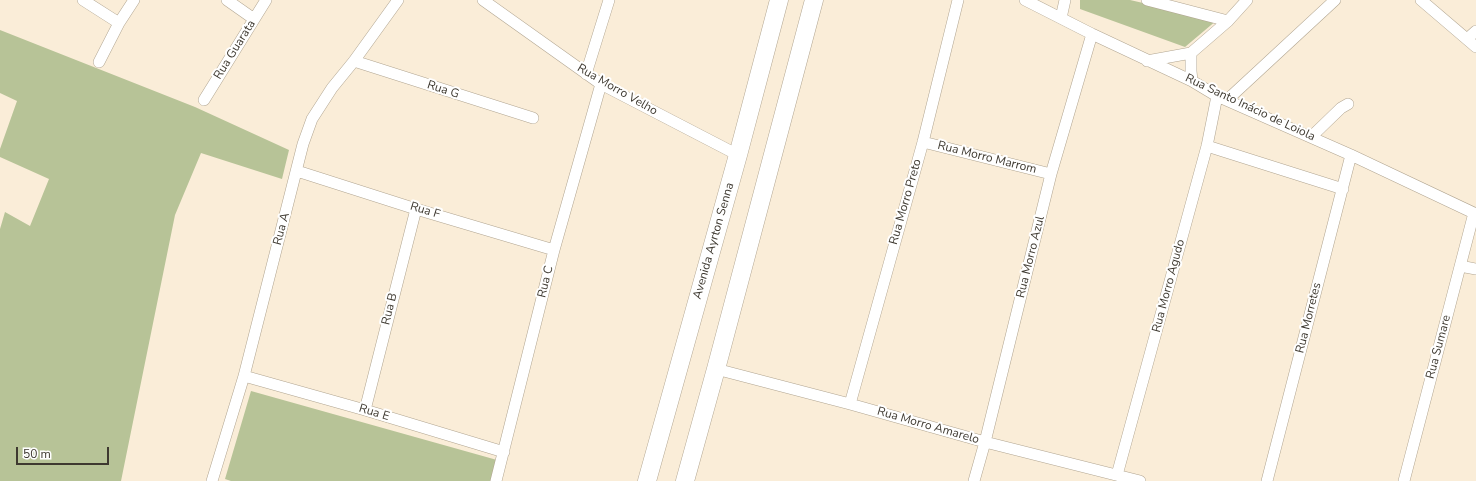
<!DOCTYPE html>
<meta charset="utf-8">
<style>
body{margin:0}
#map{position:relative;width:1476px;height:481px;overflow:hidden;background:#faedd8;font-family:"Nunito Sans",sans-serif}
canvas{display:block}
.scale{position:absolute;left:16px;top:447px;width:93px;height:18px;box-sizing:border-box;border:2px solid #3e3930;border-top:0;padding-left:5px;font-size:12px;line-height:14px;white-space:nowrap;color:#3e3930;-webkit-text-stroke:3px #fff;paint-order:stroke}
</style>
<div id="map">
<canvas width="1476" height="481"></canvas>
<div class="scale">50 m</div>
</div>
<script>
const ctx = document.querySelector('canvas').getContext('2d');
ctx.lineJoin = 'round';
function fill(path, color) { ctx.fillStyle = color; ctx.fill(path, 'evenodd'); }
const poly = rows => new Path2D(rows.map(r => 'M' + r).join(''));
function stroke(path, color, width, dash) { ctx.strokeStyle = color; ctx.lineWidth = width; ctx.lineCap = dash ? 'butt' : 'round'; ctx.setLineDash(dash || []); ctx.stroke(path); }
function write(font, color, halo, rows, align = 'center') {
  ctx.font = font + ' "Nunito Sans",sans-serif'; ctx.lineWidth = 4; ctx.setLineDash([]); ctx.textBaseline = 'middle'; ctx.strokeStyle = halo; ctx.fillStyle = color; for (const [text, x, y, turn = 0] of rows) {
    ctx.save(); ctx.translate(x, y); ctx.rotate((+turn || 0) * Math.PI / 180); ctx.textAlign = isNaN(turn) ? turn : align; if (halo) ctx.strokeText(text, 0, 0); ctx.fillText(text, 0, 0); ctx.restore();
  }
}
const green = poly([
 [1080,0,1130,0,1217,20,1185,47,1080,9],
 [0,30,195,107,289,150,282,179,201,153,175,215,121,481,0,481,0,229,5,212,30,226,49,179,0,157,0,149,17,101,0,93],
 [251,391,497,460,491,481,231,481,225,479]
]);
const minor = poly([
 [83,0,119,23],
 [227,0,254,19],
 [483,0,601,84,738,155],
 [1025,0,1092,34,1192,81,1217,96,1351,155,1476,214],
 [1147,0,1228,21],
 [1421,0,1476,47],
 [1061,18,1065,0],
 [1467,39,1476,31],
 [1191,53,1191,71,1192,81],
 [354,61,533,118],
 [1147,61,1191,53,1228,21,1247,0],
 [99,62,119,23,134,0],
 [586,74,609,0],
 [204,100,266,0],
 [1227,100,1335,0],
 [1311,137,1341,108,1348,104],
 [923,142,1051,174],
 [1207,146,1343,189],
 [297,171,416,209,554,250],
 [1460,266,1476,269],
 [716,369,850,404,985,442,1140,481],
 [244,376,365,410,504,452],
 [850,404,923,142,958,0],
 [365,410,416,209],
 [1117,475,1207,146,1217,96],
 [212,481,244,376,303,144,312,119,332,88,354,61,398,0],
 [496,481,554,250,601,84],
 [974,481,985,442,1051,174,1092,34],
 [1267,481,1351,155],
 [1404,481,1474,213]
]);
const primary = poly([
 [647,481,738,155,779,0],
 [685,481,716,369,814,0]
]);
const streetNames = [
 ["Rua Guarata",235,50,-58],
 ["Rua G",443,90,18],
 ["Rua Morro Velho",617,90,30],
 ["Rua Santo Inácio de Loiola",1250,108,25],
 ["Rua Morro Marrom",987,158,14],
 ["Rua Morro Preto",906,202,-74],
 ["Rua F",425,211,17],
 ["Rua A",282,229,-75],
 ["Avenida Ayrton Senna",714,241,-74],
 ["Rua Morro Azul",1031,257,-76],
 ["Rua C",546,282,-76],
 ["Rua Morro Agudo",1169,286,-75],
 ["Rua B",390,309,-76],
 ["Rua Morretes",1309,318,-76],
 ["Rua Sumare",1439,347,-75],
 ["Rua E",374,413,17],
 ["Rua Morro Amarelo",928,426,16]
];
fill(green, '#b7c397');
stroke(minor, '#b1a591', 12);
stroke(primary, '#b1a591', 19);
stroke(minor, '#fff', 11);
stroke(primary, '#fff', 18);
write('12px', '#3e3930', '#fff', streetNames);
</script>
